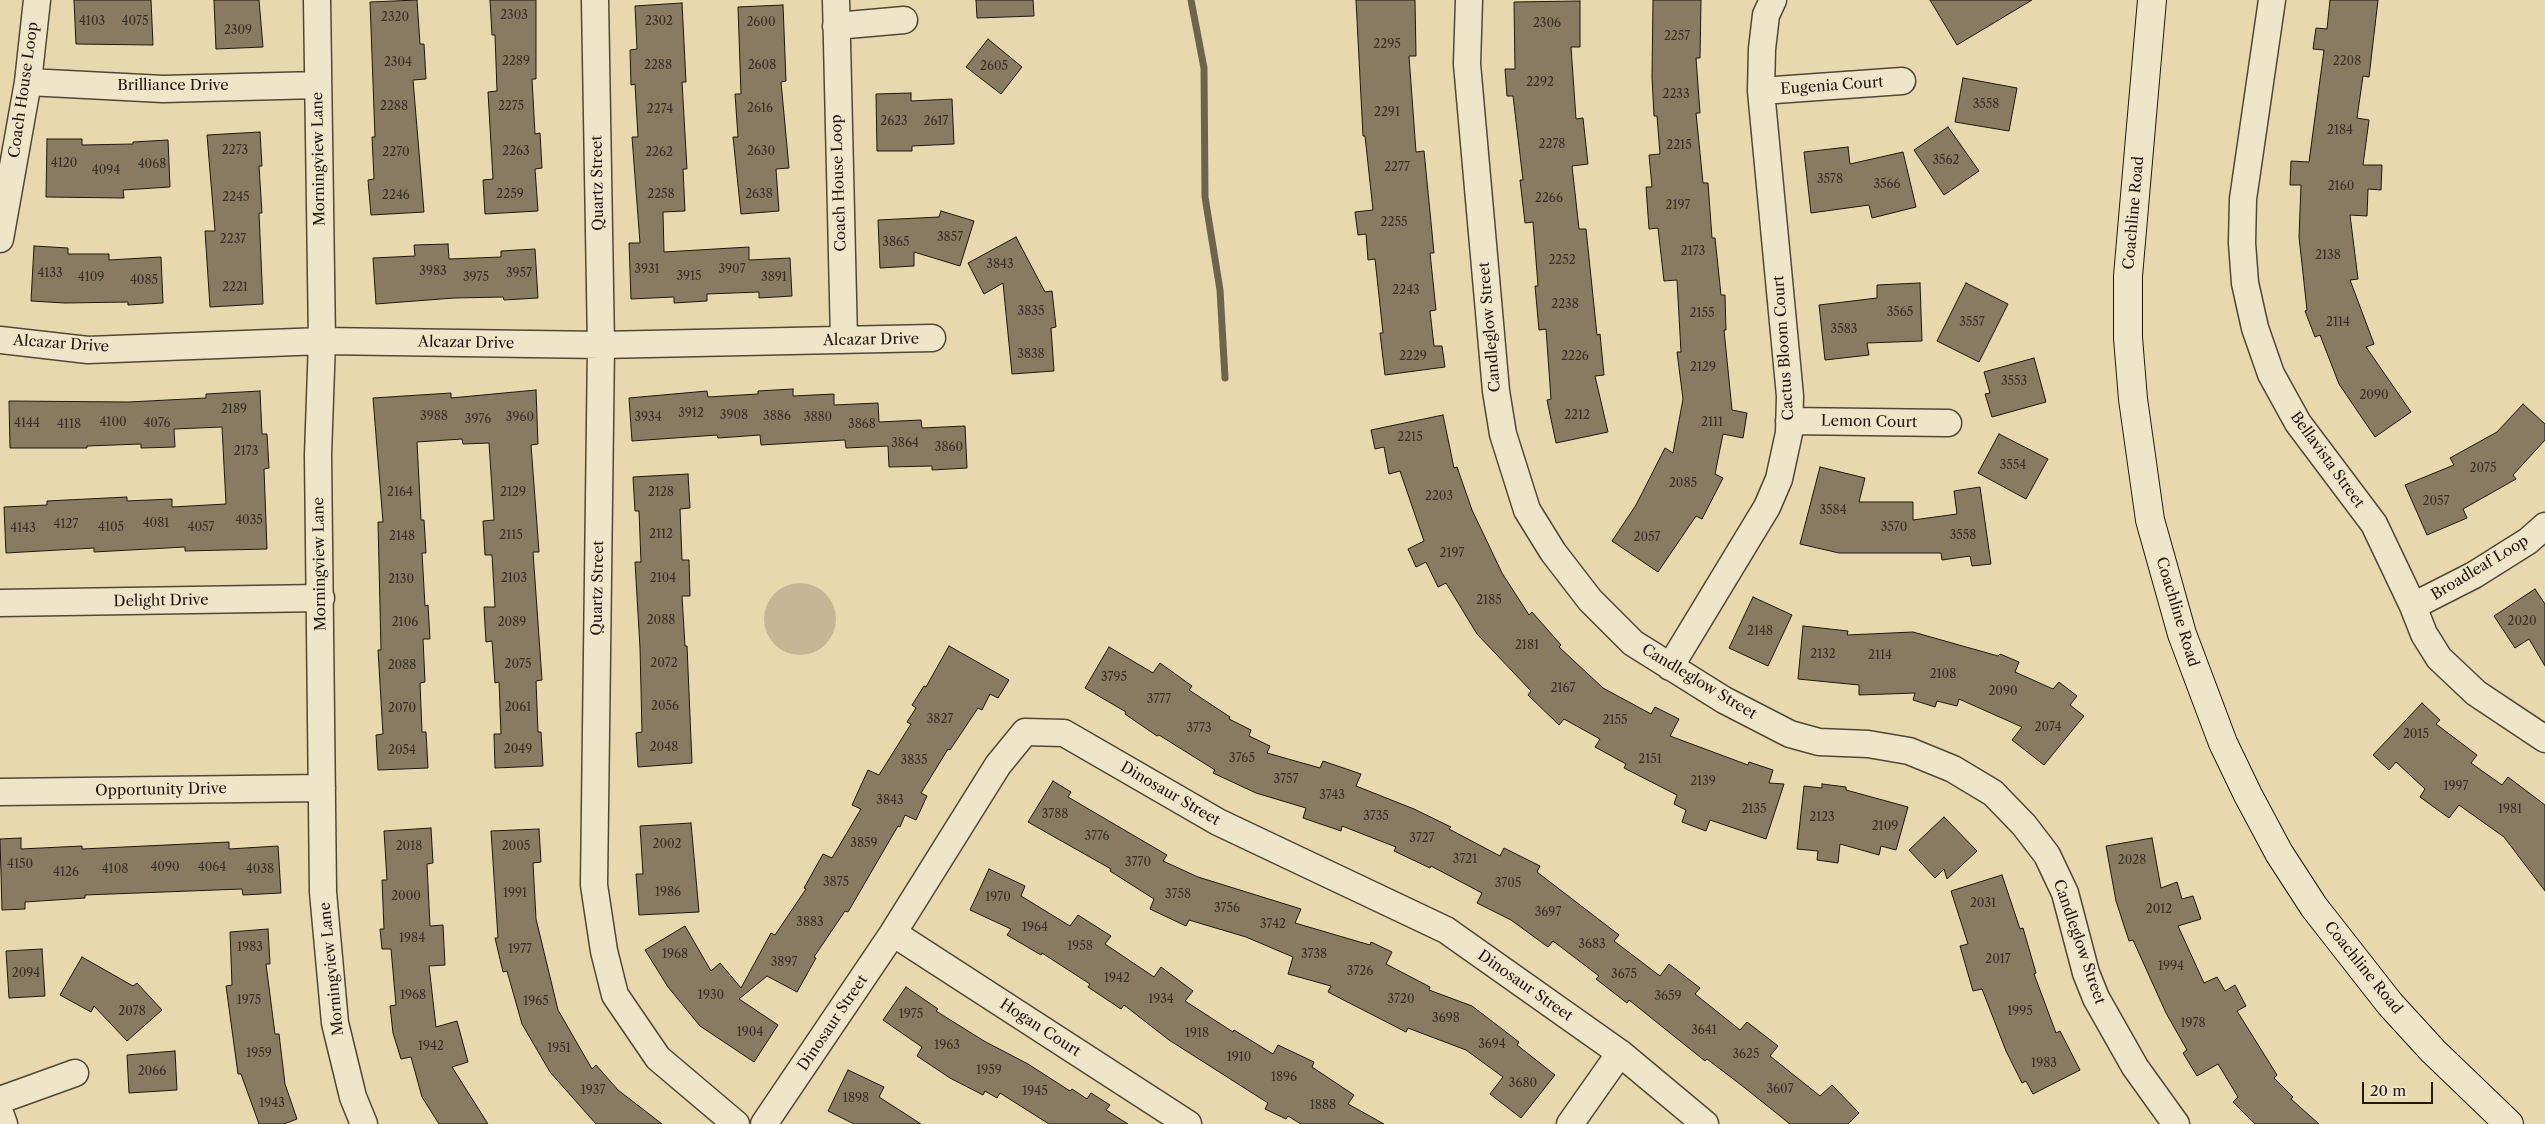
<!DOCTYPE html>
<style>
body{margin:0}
#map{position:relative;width:2545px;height:1124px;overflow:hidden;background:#e7d8ae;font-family:"Libre Caslon Text",serif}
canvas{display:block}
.scale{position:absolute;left:2362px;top:1082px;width:71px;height:22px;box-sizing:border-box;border:2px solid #21170f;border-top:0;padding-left:6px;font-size:15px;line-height:18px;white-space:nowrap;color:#21170f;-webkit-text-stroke:4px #efe6ca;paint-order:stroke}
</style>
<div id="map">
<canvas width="2545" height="1124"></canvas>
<div class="scale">20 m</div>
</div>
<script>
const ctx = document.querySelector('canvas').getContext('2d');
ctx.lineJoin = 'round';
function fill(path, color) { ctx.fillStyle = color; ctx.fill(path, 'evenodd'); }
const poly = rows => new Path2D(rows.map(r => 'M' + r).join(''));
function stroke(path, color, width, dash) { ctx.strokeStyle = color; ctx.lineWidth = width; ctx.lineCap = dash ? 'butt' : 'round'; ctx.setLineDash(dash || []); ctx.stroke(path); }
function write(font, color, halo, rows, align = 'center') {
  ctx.font = font + ' "Libre Caslon Text",serif'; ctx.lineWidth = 4; ctx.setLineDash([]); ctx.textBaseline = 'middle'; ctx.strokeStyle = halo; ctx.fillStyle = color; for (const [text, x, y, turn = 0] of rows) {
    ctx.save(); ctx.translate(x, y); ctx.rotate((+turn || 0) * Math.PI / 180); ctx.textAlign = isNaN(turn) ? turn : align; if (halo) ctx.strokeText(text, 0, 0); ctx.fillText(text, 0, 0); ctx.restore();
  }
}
const green = poly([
 '764 619a36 36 0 1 1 72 0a36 36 0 1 1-72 0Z'
]);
const stream = poly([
 [1191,0,1204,68,1205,197,1220,290,1225,378]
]);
const building = poly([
 [74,0,151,0,153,45,76,44,74,0],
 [214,0,259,0,263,47,216,49,214,0],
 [417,0,420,44,424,44,426,79,413,80,424,212,371,215,368,180,374,179,372,137,375,137,370,2,417,0],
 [490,0,536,0,536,79,532,79,535,134,540,133,542,168,535,169,538,211,485,214,483,180,493,179,488,92,497,91,495,35,492,35,490,0],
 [976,0,1033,0,1034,16,977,18,976,0],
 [1356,0,1415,0,1416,56,1409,56,1416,152,1424,151,1434,253,1430,253,1436,310,1430,311,1434,346,1442,346,1445,367,1385,375,1380,333,1383,333,1375,259,1368,260,1366,234,1358,235,1355,212,1373,210,1365,136,1363,136,1356,0],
 [1653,0,1701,0,1700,58,1696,58,1700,113,1696,113,1703,183,1708,183,1712,238,1715,238,1721,295,1725,295,1726,330,1724,330,1732,410,1747,413,1743,438,1723,434,1715,474,1723,478,1702,519,1696,516,1658,572,1612,541,1636,505,1665,448,1673,453,1683,399,1677,352,1681,352,1677,280,1664,281,1658,228,1649,229,1646,187,1652,187,1649,155,1660,154,1657,116,1654,116,1652,77,1653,0],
 [1930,0,2032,0,1957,45,1930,0],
 [2330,0,2378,0,2369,77,2363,76,2357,118,2369,120,2363,165,2382,165,2381,190,2368,189,2367,216,2350,215,2358,279,2350,280,2374,344,2366,347,2411,412,2375,437,2339,384,2320,335,2315,337,2305,311,2307,310,2299,237,2301,185,2290,185,2291,161,2309,162,2324,50,2313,49,2316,28,2327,29,2330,0],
 [1580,1,1580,47,1571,47,1576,119,1583,118,1588,164,1572,166,1579,229,1586,229,1597,335,1600,334,1604,375,1595,376,1608,432,1556,443,1547,400,1551,399,1546,329,1539,330,1535,286,1538,286,1533,222,1525,223,1520,180,1523,180,1513,96,1507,96,1505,69,1515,69,1514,2,1580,1],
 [682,3,686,82,682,82,687,169,683,169,685,211,663,212,664,252,749,247,749,260,790,258,792,296,759,298,759,292,707,294,707,301,674,303,674,297,631,299,629,243,640,243,632,137,638,137,635,84,631,85,630,50,637,49,635,6,682,3],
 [783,5,786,81,781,82,789,168,776,169,779,211,741,214,733,137,738,137,735,94,741,94,738,7,783,5],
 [988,39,1022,67,1001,94,966,67,988,39],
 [1963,78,2017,88,2009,131,1955,122,1963,78],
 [911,93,911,101,952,99,954,144,912,146,912,151,877,151,876,94,911,93],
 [1948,127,1979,171,1944,195,1914,150,1948,127],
 [260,132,262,166,259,166,262,213,259,213,263,304,210,307,205,231,215,231,207,135,260,132],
 [47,139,82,139,82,145,133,144,133,142,168,140,170,187,123,190,124,198,46,197,47,139],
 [1848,147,1850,164,1903,152,1916,207,1872,218,1869,205,1811,213,1804,152,1848,147],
 [941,211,974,221,960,266,914,252,914,266,880,268,878,220,939,217,941,211],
 [1016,237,1045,292,1052,291,1056,327,1051,328,1054,371,1012,374,1003,283,984,294,968,263,1016,237],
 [448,244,449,259,501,257,501,251,535,249,538,298,504,300,503,297,454,298,376,304,373,258,415,256,414,245,448,244],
 [34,246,68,248,68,254,109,254,109,260,161,257,163,303,128,305,128,302,65,303,31,301,34,246],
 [1920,283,1922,341,1867,343,1869,355,1825,360,1819,305,1877,298,1877,285,1920,283],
 [1966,283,2008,304,1979,362,1937,341,1966,283],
 [2034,358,2046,402,1992,417,1985,394,1990,393,1984,372,2034,358],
 [793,389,793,396,834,394,834,405,878,403,879,422,921,420,922,428,965,426,967,468,932,470,932,466,889,467,888,446,846,448,845,440,761,445,760,435,718,438,717,435,632,441,629,398,707,391,708,397,758,394,758,391,793,389],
 [536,390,538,444,531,445,539,552,533,552,542,680,536,681,538,732,541,732,543,766,495,768,494,734,501,734,499,682,495,683,492,641,486,642,484,607,495,607,492,555,485,555,483,521,494,520,489,443,463,444,462,439,417,442,421,520,424,520,426,553,422,553,425,606,428,605,430,639,423,639,425,682,420,683,422,732,426,732,428,768,378,770,376,735,383,734,378,650,381,650,378,522,383,522,373,398,451,393,451,398,536,390],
 [260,391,262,434,267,434,269,468,264,469,267,549,185,551,185,547,94,552,94,548,6,553,4,507,47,505,47,501,127,497,127,501,172,499,172,507,226,504,222,427,174,429,175,447,141,448,141,444,87,446,87,448,10,448,9,401,129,402,206,398,206,394,260,391],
 [2523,404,2545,424,2545,440,2513,475,2516,479,2463,509,2467,518,2427,535,2405,485,2454,465,2450,458,2497,432,2523,404],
 [1443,415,1454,468,1457,467,1472,510,1502,573,1529,615,1532,612,1561,645,1559,647,1603,688,1651,714,1655,707,1679,719,1670,736,1748,765,1749,762,1773,770,1769,783,1784,784,1766,839,1710,820,1706,831,1682,822,1686,810,1674,804,1677,795,1624,768,1626,764,1595,747,1600,739,1564,719,1559,725,1528,695,1531,691,1477,634,1446,583,1438,587,1426,562,1416,567,1408,549,1424,541,1400,471,1389,474,1384,447,1375,449,1371,430,1443,415],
 [1999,434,2048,459,2026,499,1978,473,1999,434],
 [1820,467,1865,478,1859,502,1913,502,1913,520,1957,514,1954,491,1980,487,1991,564,1972,566,1970,556,1942,560,1941,553,1839,553,1800,544,1820,467],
 [688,474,690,508,680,509,682,560,689,560,690,596,682,596,685,646,687,646,692,763,638,767,636,733,642,732,640,648,635,562,641,562,639,511,635,511,633,477,688,474],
 [2535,589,2545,604,2545,666,2529,639,2515,648,2494,616,2535,589],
 [1753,597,1792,615,1768,666,1729,648,1753,597],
 [1803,626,1848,631,1847,635,1913,632,1998,656,2000,654,2019,662,2015,672,2053,689,2059,682,2077,696,2070,705,2084,716,2044,765,2012,740,2022,727,1959,699,1957,706,1937,701,1935,707,1913,700,1915,693,1859,695,1859,685,1798,679,1803,626],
 [949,646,1009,680,998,698,990,694,982,710,978,708,950,750,948,749,921,793,927,796,916,820,905,815,900,827,898,826,848,912,845,911,814,957,816,958,797,992,767,976,739,999,778,1025,754,1062,700,1026,668,987,645,950,685,926,711,971,720,963,741,988,771,933,775,935,806,889,804,888,823,854,832,858,861,809,852,805,868,770,879,775,911,724,907,722,916,708,912,705,924,686,926,687,949,646],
 [1109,647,1153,673,1160,663,1192,686,1189,690,1230,717,1229,719,1251,730,1249,736,1270,746,1267,753,1320,768,1323,761,1361,774,1356,786,1414,809,1451,827,1449,829,1500,856,1504,848,1540,866,1537,872,1619,935,1614,941,1660,976,1669,964,1700,988,1695,994,1740,1030,1747,1022,1778,1046,1770,1056,1820,1096,1832,1085,1859,1113,1848,1124,1790,1124,1745,1088,1707,1059,1705,1061,1629,1000,1627,1003,1596,979,1599,976,1553,941,1548,947,1511,920,1477,903,1482,893,1431,866,1430,868,1394,851,1396,847,1342,826,1341,831,1303,818,1306,808,1256,793,1213,773,1215,770,1159,735,1157,736,1125,714,1126,712,1085,688,1109,647],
 [2422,703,2440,720,2436,724,2477,755,2471,763,2502,785,2508,777,2545,805,2545,891,2504,837,2459,805,2449,818,2420,797,2425,789,2396,762,2389,770,2373,755,2422,703],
 [1053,781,1071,792,1068,797,1167,855,1163,861,1198,877,1301,909,1295,923,1370,945,1371,942,1392,952,1386,964,1430,987,1429,990,1472,1006,1519,1042,1517,1045,1555,1075,1521,1118,1490,1094,1503,1077,1466,1050,1408,1028,1406,1032,1328,992,1331,986,1288,974,1293,957,1246,937,1189,920,1186,926,1150,909,1154,899,1110,871,1111,869,1028,822,1053,781],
 [1822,784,1846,787,1846,790,1908,807,1896,850,1881,846,1879,855,1840,844,1838,863,1817,860,1818,851,1797,849,1804,786,1822,788,1822,784],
 [1944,817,1977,851,1947,879,1944,869,1935,878,1909,850,1944,817],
 [691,823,699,912,639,915,636,874,643,874,640,826,691,823],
 [431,828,433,863,427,864,430,926,443,925,445,965,429,966,436,1027,457,1021,468,1062,452,1067,488,1124,439,1124,422,1097,411,1057,401,1059,393,1033,390,1006,396,1005,391,949,382,949,380,929,384,929,382,880,387,880,384,831,431,828],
 [539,829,541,862,533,863,536,919,558,1010,592,1069,596,1065,618,1090,662,1124,596,1124,550,1072,522,1024,507,971,503,972,495,938,498,938,491,831,539,829],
 [21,838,21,849,82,846,82,849,229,842,229,849,278,846,281,893,243,895,242,889,85,895,85,898,25,902,25,909,2,910,0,839,21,838],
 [2152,838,2161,888,2177,882,2182,899,2193,896,2201,919,2178,926,2204,983,2217,977,2225,991,2235,985,2246,1006,2237,1011,2277,1075,2274,1078,2293,1097,2291,1099,2319,1124,2255,1124,2233,1102,2238,1097,2218,1064,2197,1076,2183,1053,2187,1050,2166,1013,2133,940,2129,941,2116,901,2106,846,2152,838],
 [989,869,1025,886,1021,896,1070,926,1078,915,1111,936,1105,944,1154,977,1161,967,1193,991,1185,1001,1233,1032,1234,1030,1273,1054,1278,1045,1314,1062,1312,1067,1354,1095,1348,1104,1384,1124,1301,1124,1288,1116,1286,1119,1265,1109,1268,1103,1169,1040,1124,1005,1121,1009,1088,987,1090,984,1042,953,1041,955,1007,935,1011,929,970,910,989,869],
 [2002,875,2020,929,2023,928,2036,973,2034,974,2056,1033,2060,1031,2080,1070,2033,1094,2026,1081,2022,1083,2006,1051,1982,989,1973,991,1960,946,1968,944,1951,891,2002,875],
 [268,929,270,964,266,964,275,1034,279,1034,285,1084,297,1119,284,1124,259,1124,241,1074,238,1074,226,986,232,985,230,932,268,929],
 [42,949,45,996,9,998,6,951,42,949],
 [82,957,133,986,137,983,162,1010,127,1041,94,1006,91,1012,60,995,82,957],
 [906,987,938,1009,936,1011,984,1041,1028,1064,1070,1091,1072,1089,1087,1099,1091,1093,1110,1105,1106,1110,1128,1124,1049,1124,1000,1093,997,1098,985,1091,983,1095,950,1078,917,1056,922,1047,883,1020,906,987],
 [175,1051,177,1090,129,1093,127,1055,175,1051],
 [848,1070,884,1087,879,1097,921,1124,854,1124,828,1111,848,1070]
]);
const minor = poly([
 [317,0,322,341,318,455,323,892,335,1023,353,1097,364,1124],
 [595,0,601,345,594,885,604,951,615,995,658,1058,736,1124],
 [836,0,844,340],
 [1469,0,1467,64,1496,391,1503,434,1527,510,1553,552,1590,600,1633,643,1724,700,1790,734,1819,742,1868,744,1909,751,1953,769,1993,793,2024,825,2047,855,2065,893,2086,973,2096,998,2135,1067,2176,1124],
 [2272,0,2243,199,2242,243,2245,283,2255,328,2271,374,2298,423,2374,524,2413,606,2424,634,2439,658,2476,693,2545,739],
 [836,26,904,20],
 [28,82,163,89,318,85],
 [1761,91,1902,81],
 [0,239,28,82,37,0],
 [0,340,88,350,322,341,601,345,932,338],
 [1789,421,1948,423],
 [0,603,321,598],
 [2413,606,2474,575,2528,541,2545,526],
 [1670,667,1767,507,1779,479,1789,433,1790,396,1761,91,1762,49,1766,15,1773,0],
 [0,792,322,788],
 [893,933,1188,1124],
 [0,1100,75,1073],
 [0,1113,4,1124],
 [764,1124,893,933,998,765,1025,732,1064,733,1218,822,1446,930,1620,1053,1705,1124],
 [1570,1124,1620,1053]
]);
const secondary = poly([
 [2152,0,2128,276,2128,338,2133,399,2150,520,2182,634,2223,743,2248,795,2279,853,2314,907,2390,1004,2433,1051,2509,1124]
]);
const numberNames = [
 ["2303",514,16],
 ["2320",395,18],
 ["4103",92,22],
 ["4075",135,22],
 ["2302",659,22],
 ["2600",761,23],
 ["2306",1547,24],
 ["2309",238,31],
 ["2257",1677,37],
 ["2295",1387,45],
 ["2289",516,62],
 ["2208",2347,62],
 ["2304",398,63],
 ["2288",658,66],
 ["2608",762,66],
 ["2605",994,67],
 ["2292",1540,83],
 ["2233",1676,95],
 ["3558",1986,105],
 ["2288",394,107],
 ["2275",511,107],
 ["2616",760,109],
 ["2274",660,110],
 ["2291",1387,113],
 ["2623",894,122],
 ["2617",936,122],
 ["2184",2340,131],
 ["2278",1552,145],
 ["2215",1679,146],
 ["2273",235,151],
 ["2263",516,152],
 ["2630",761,152],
 ["2270",396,153],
 ["2262",659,153],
 ["3562",1946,161],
 ["4120",64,164],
 ["4068",152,165],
 ["2277",1397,168],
 ["4094",106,171],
 ["3578",1830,180],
 ["3566",1887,185],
 ["2160",2341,187],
 ["2259",510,195],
 ["2258",661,195],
 ["2638",759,195],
 ["2246",396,196],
 ["2245",236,198],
 ["2266",1549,199],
 ["2197",1678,206],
 ["2255",1394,223],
 ["3857",950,238],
 ["2237",233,240],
 ["3865",896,243],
 ["2173",1693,252],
 ["2138",2328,256],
 ["2252",1562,261],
 ["3843",1000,265],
 ["3931",647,270],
 ["3907",732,270],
 ["3983",433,272],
 ["4133",50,274],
 ["3957",519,274],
 ["3915",689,277],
 ["4109",91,278],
 ["3975",476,278],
 ["3891",774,278],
 ["4085",144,281],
 ["2221",235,288],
 ["2243",1406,291],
 ["2238",1565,305],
 ["3835",1031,312],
 ["3565",1900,313],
 ["2155",1702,314],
 ["3557",1972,323],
 ["2114",2338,323],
 ["3583",1844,330],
 ["3838",1031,355],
 ["2229",1413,357],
 ["2226",1575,357],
 ["2129",1703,368],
 ["3553",2014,382],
 ["2090",2374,396],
 ["2189",234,410],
 ["3912",691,414],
 ["3908",734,416],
 ["2212",1577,416],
 ["3988",434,417],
 ["3886",777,417],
 ["3960",520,418],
 ["3934",648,418],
 ["3880",818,418],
 ["3976",478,420],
 ["4100",113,423],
 ["2111",1712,423],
 ["4144",27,424],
 ["4076",157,424],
 ["4118",69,425],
 ["3868",862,425],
 ["2215",1410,438],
 ["3864",905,444],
 ["3860",949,448],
 ["2173",246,452],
 ["3554",2013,466],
 ["2075",2483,469],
 ["2085",1683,484],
 ["2164",400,493],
 ["2129",513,493],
 ["2128",661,493],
 ["2203",1439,497],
 ["2057",2436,502],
 ["3584",1833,511],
 ["4035",249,521],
 ["4081",156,524],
 ["4127",66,525],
 ["4105",111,528],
 ["4057",201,528],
 ["3570",1894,528],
 ["4143",23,529],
 ["2112",661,535],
 ["2115",511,536],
 ["3558",1963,536],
 ["2148",402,537],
 ["2057",1647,538],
 ["2197",1452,554],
 ["2103",514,579],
 ["2104",663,579],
 ["2130",401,580],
 ["2185",1489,601],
 ["2088",661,621],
 ["2020",2522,622],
 ["2106",405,623],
 ["2089",512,623],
 ["2148",1760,632],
 ["2181",1527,646],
 ["2132",1823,655],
 ["2114",1880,656],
 ["2072",664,664],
 ["2075",518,665],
 ["2088",402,666],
 ["2108",1943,675],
 ["3795",1114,678],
 ["2167",1563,689],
 ["2090",2003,692],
 ["3777",1159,700],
 ["2056",665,707],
 ["2061",518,708],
 ["2070",402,709],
 ["3827",940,720],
 ["2155",1615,721],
 ["2074",2048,728],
 ["3773",1199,729],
 ["2015",2416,735],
 ["2048",664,748],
 ["2049",518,750],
 ["2054",402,751],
 ["3765",1242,759],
 ["2151",1650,760],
 ["3835",914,761],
 ["3757",1286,780],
 ["2139",1703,782],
 ["1997",2456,787],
 ["3743",1332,796],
 ["3843",890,801],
 ["2135",1754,810],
 ["1981",2510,810],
 ["3788",1055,815],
 ["3735",1376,817],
 ["2123",1822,818],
 ["2109",1885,827],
 ["3776",1097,837],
 ["3727",1422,839],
 ["3859",864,844],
 ["2002",667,845],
 ["2018",409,847],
 ["2005",516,847],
 ["3721",1465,860],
 ["2028",2132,861],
 ["3770",1138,863],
 ["4150",20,865],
 ["4090",165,868],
 ["4064",212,868],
 ["4108",115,870],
 ["4038",260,870],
 ["4126",66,873],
 ["3875",836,883],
 ["3705",1508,884],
 ["1986",668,893],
 ["1991",515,894],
 ["3758",1178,895],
 ["2000",406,897],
 ["1970",998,898],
 ["2031",1983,904],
 ["3756",1227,909],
 ["2012",2159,910],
 ["3697",1548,913],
 ["3883",810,923],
 ["3742",1273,925],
 ["1964",1035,928],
 ["1984",412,939],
 ["3683",1592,945],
 ["1958",1080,947],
 ["1983",250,948],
 ["1977",520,950],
 ["1968",675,955],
 ["3738",1314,955],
 ["2017",1998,960],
 ["3897",784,963],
 ["1994",2171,967],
 ["3726",1360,972],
 ["2094",26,974],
 ["3675",1624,975],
 ["1942",1117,979],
 ["1968",413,996],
 ["1930",711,996],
 ["3659",1668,997],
 ["1934",1161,1000],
 ["3720",1401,1000],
 ["1975",249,1001],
 ["1965",536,1002],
 ["2078",132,1012],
 ["1995",2020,1012],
 ["1975",911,1015],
 ["3698",1446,1019],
 ["1978",2193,1024],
 ["3641",1704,1031],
 ["1904",750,1033],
 ["1918",1197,1034],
 ["3694",1492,1045],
 ["1963",947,1046],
 ["1942",431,1047],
 ["1951",559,1049],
 ["1959",259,1054],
 ["3625",1746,1055],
 ["1910",1239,1058],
 ["1983",2044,1064],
 ["1959",989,1071],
 ["2066",152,1072],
 ["1896",1284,1078],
 ["3680",1523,1084],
 ["3607",1780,1090],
 ["1937",593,1091],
 ["1945",1035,1092],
 ["1898",856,1099],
 ["1943",272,1104],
 ["1888",1323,1106]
];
const streetNames = [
 ["Brilliance Drive",173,86],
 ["Eugenia Court",1832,86,-4],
 ["Coach House Loop",24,90,-82],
 ["Morningview Lane",319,159,-91],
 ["Quartz Street",598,183,-91],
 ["Coach House Loop",839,183,-92],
 ["Coachline Road",2134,213,-85],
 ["Candleglow Street",1490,327,-95],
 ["Alcazar Drive",871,340,-1],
 ["Alcazar Drive",466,343,1],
 ["Alcazar Drive",61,344,4],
 ["Cactus Bloom Court",1784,348,-94],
 ["Lemon Court",1869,422,1],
 ["Bellavista Street",2327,460,54],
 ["Morningview Lane",320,564,-91],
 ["Broadleaf Loop",2480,568,-31],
 ["Quartz Street",598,588,-89],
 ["Delight Drive",161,601,-1],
 ["Coachline Road",2177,612,73],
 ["Candleglow Street",1699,682,31],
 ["Opportunity Drive",161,790,-1],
 ["Dinosaur Street",1170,794,30],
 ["Candleglow Street",2079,942,71],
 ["Coachline Road",2363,968,51],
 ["Morningview Lane",332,969,-96],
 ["Dinosaur Street",1525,986,35],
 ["Dinosaur Street",833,1023,-56],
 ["Hogan Court",1040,1028,33]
];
fill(green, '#c5b793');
stroke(stream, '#70634e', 7);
fill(building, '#887b62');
stroke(building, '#21170f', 1);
stroke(minor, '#524737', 29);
stroke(secondary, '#21170f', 30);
stroke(minor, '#efe6ca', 26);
stroke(secondary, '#efe6ca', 28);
write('12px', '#3b3024', null, numberNames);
write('15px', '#21170f', '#efe6ca', streetNames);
</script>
